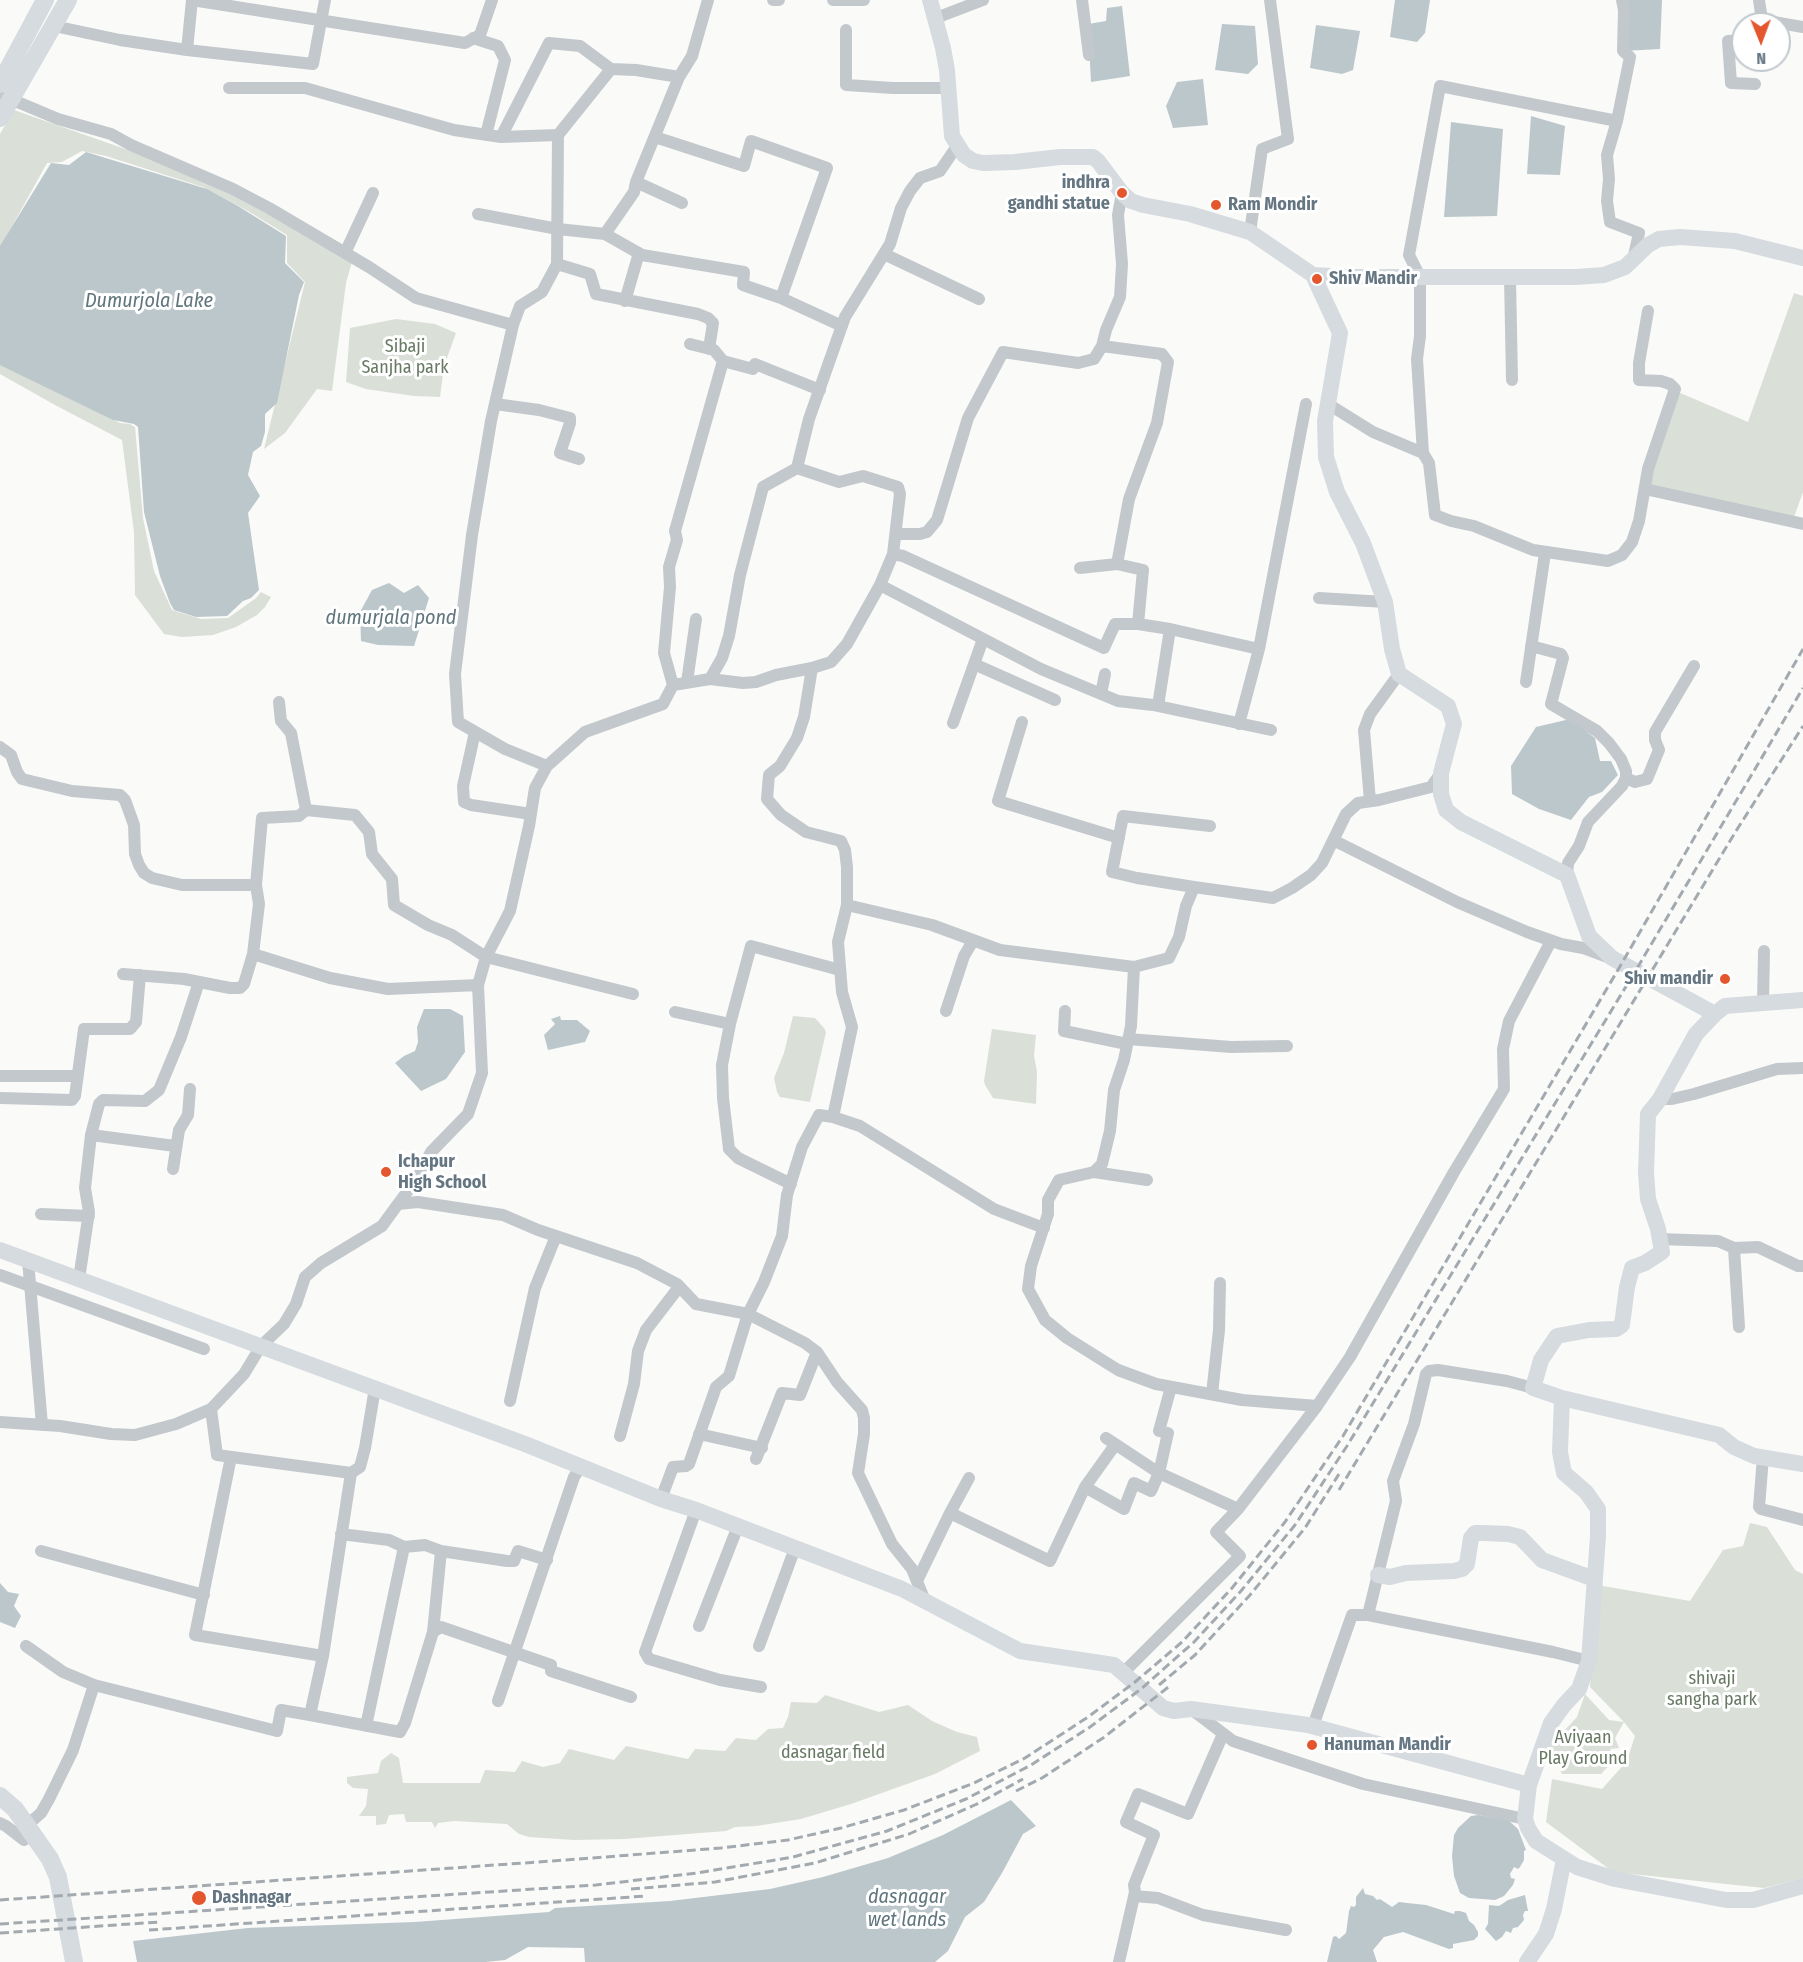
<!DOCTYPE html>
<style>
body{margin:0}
#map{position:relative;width:1803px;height:1962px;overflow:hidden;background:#fafaf8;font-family:"Fira Sans Condensed",sans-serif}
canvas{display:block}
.north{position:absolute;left:1731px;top:12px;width:60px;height:60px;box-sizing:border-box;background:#fff;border:2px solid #c1c8cd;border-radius:50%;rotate:179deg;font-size:16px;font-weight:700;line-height:24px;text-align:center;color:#657683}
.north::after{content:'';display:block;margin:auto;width:21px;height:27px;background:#e4572e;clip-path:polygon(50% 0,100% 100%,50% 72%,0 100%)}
</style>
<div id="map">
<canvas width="1803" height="1962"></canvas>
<div class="north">N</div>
</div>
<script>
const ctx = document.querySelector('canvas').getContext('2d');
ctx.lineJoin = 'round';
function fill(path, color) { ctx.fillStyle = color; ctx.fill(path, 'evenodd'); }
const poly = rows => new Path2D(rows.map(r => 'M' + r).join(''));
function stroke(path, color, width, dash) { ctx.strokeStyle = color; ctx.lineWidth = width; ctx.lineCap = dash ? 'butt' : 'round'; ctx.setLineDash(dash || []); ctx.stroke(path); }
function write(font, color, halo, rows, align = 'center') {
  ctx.font = font + ' "Fira Sans Condensed",sans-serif'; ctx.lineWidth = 6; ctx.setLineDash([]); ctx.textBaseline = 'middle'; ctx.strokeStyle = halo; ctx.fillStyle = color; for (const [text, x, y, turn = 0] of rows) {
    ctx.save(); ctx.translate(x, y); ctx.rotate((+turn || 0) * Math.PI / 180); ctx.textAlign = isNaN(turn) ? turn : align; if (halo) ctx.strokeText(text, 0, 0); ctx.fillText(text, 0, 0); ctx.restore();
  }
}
const green = poly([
 [14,110,148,157,228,189,353,258,346,283,332,391,317,389,285,433,264,449,305,282,287,263,287,235,248,211,203,187,106,156,82,151,62,162,47,163,0,248,0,134],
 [1794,293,1803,296,1803,492,1793,520,1647,488,1678,392,1748,422],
 [396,319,435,324,456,333,444,366,440,397,414,396,366,389,346,382,350,328],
 [0,364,120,423,130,424,135,427,143,518,154,571,172,610,201,619,228,618,256,598,261,592,271,597,265,607,257,615,236,627,213,635,182,637,164,634,135,595,134,532,122,440,55,405,0,374],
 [793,1016,815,1018,824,1028,826,1032,810,1102,780,1097,777,1092,774,1078,784,1053],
 [992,1029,1036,1035,1034,1056,1037,1072,1036,1104,993,1098,985,1085,984,1081],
 [1750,1523,1767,1527,1795,1570,1803,1574,1803,1878,1764,1888,1613,1872,1546,1822,1552,1779,1602,1789,1627,1761,1635,1736,1624,1722,1615,1738,1619,1748,1610,1749,1614,1760,1601,1774,1562,1774,1556,1762,1549,1755,1551,1745,1577,1717,1585,1694,1609,1720,1624,1722,1590,1687,1597,1585,1690,1601,1723,1550,1743,1546],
 [825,1695,879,1712,908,1705,932,1721,957,1732,977,1737,980,1751,935,1774,851,1804,801,1819,756,1826,735,1827,726,1831,624,1839,574,1840,529,1837,519,1834,507,1824,454,1821,438,1823,435,1828,432,1822,406,1822,404,1814,389,1815,386,1824,376,1825,376,1816,359,1816,366,1806,368,1789,353,1788,347,1783,347,1777,378,1773,381,1761,391,1753,399,1758,403,1783,480,1783,485,1770,515,1772,522,1761,543,1767,560,1763,569,1749,614,1760,626,1746,688,1759,695,1749,725,1751,736,1738,756,1740,768,1729,783,1728,788,1717,791,1702,817,1703]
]);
const water = poly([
 [1395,0,1430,0,1425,33,1417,42,1390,37],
 [1621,0,1662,0,1660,49,1623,51],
 [1122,6,1130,76,1091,82,1088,24,1106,21,1107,8],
 [1222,24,1255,26,1258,64,1248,74,1215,70],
 [1316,25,1360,31,1353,70,1342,74,1310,68],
 [1203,79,1208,125,1173,128,1166,106,1177,82],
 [1531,116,1565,126,1560,175,1527,174],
 [1451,122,1503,129,1497,216,1444,217],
 [86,152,207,189,238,206,286,236,285,263,304,282,299,295,277,403,265,414,265,432,261,446,253,452,248,475,260,496,248,513,259,590,251,598,243,601,227,616,196,617,174,610,170,603,160,576,144,512,138,427,134,424,113,420,0,365,0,246,51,163,69,165],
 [389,583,404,593,418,585,429,598,414,646,378,645,361,641,360,612,372,590],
 [1570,719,1595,738,1600,761,1611,761,1618,775,1602,792,1589,797,1571,820,1539,809,1512,794,1511,766,1536,727],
 [424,1009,450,1009,463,1016,465,1052,446,1079,421,1091,395,1063,404,1056,415,1051,418,1042,417,1027],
 [560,1016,561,1020,577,1020,590,1031,585,1042,548,1050,544,1035,555,1024,551,1019],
 [0,1583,8,1592,19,1594,14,1606,21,1616,15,1628,0,1622],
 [1011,1800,1036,1826,1023,1834,1002,1873,984,1902,965,1917,948,1951,935,1962,585,1962,584,1948,528,1947,505,1960,486,1962,137,1962,133,1941,248,1928,415,1922,549,1912,555,1908,670,1901,770,1889,823,1877,888,1858,943,1835],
 [1478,1815,1508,1820,1518,1829,1526,1850,1524,1851,1524,1860,1520,1867,1518,1869,1514,1867,1510,1874,1511,1878,1515,1879,1513,1885,1504,1896,1495,1900,1469,1898,1460,1893,1454,1876,1452,1856,1454,1835,1458,1828,1471,1816],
 [1363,1888,1365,1894,1373,1896,1377,1900,1380,1899,1392,1907,1399,1902,1407,1903,1426,1905,1454,1914,1455,1911,1460,1911,1466,1913,1469,1921,1474,1925,1478,1932,1478,1936,1474,1940,1453,1944,1453,1948,1449,1949,1403,1932,1384,1937,1373,1950,1377,1962,1327,1962,1333,1937,1336,1936,1339,1939,1346,1933,1349,1911,1351,1906,1354,1907,1356,1905,1356,1897],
 [1525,1895,1528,1911,1525,1911,1523,1915,1524,1920,1518,1927,1513,1928,1511,1933,1506,1931,1502,1937,1496,1941,1485,1929,1488,1924,1489,1905,1499,1906,1508,1900]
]);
const street = poly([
 [192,0,465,43,480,35,492,0],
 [773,0,779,0],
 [833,0,864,0],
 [1082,0,1089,55],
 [1622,0,1624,10,1623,51,1630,57,1617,121,1607,155,1609,179,1607,201,1610,222,1639,233,1633,260],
 [1759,0,1762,20],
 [936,18,983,0],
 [1761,24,1762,20,1803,27],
 [54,26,120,40,187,50,313,64,325,0],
 [846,30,846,85,893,88,949,88],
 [473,38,498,46,505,60,486,135],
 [1743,40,1728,41,1731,83,1755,84],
 [187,50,192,0],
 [229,88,305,88,454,130,501,137,558,135],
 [0,97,20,103,58,119,111,134,131,145,233,189,269,208,369,267,416,298,513,325],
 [501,137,549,43,580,46,611,69],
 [655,137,744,166,751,141,827,168,781,298],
 [636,182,682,203],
 [478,214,558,229,605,234,642,255,744,272,743,285,781,298,842,326],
 [1250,232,1262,149,1288,139,1270,0],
 [605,234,634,192,636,182,679,77,692,56,708,0],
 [345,253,373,193],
 [884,254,979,299],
 [557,264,590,274,596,294,698,314,708,318,713,323,709,349],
 [1510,277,1512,380],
 [625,301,639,253],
 [690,344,714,350,723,361],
 [1102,346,1162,354,1168,362,1157,423,1129,499,1117,564],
 [495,404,539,410,570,418,570,423,560,453,579,459],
 [1328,404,1373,432,1423,453,1417,359,1420,336,1420,277,1409,255,1440,86,1617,121],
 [1423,453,1429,463,1435,515,1451,521,1474,526,1533,550,1608,561,1622,555,1632,542,1639,521,1648,469,1675,389,1670,384,1661,381,1639,380,1639,363,1648,311],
 [797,468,839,482,863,476,898,487,900,494,893,554,880,585],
 [1645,489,1803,524],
 [897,534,920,534,927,532,937,520,968,418,1003,352,1078,363,1094,359,1102,346,1106,330,1120,297,1122,264,1118,215,1122,193],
 [893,554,903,556,1104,648,1115,624,1138,624,1170,629,1259,649],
 [1080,568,1117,564,1143,570,1138,624],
 [1319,598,1385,602],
 [1531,646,1561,654,1563,658,1551,704,1597,731,1609,743,1621,759,1626,771,1626,778,1622,786,1588,822,1579,846,1568,863,1567,875],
 [974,664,1055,700],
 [812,668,804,717,797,738,780,766,769,775,767,799,781,815,806,832,841,841,845,850,847,867,847,905,838,942,842,992,852,1027,833,1117,819,1115,802,1147,787,1195,782,1236,764,1282,748,1314,805,1343,817,1352,837,1382,862,1410,864,1418,864,1434,858,1473,892,1544,912,1569,925,1601],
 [710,679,743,683,756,682,776,675,812,668,831,662,847,644,880,585,1041,669,1118,701,1153,705,1271,730],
 [687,682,696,619],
 [1526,682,1545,553],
 [673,685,664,653,670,587,669,567,677,540,675,531,723,361,753,369,755,364,820,390],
 [1101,694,1105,674],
 [279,702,281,721,291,733,306,810],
 [1158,706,1170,629],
 [1022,722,998,801,1119,838],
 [953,723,983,639],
 [1239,724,1259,649,1306,404],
 [475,732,463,786,464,802,471,805,531,814],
 [0,747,11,755,17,772,22,779,72,791,120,795,125,800,134,825,135,854,139,865,144,873,152,878,182,885,256,885,259,904,253,954,330,978,388,989,478,985],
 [547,766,505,749,458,722,455,674,472,535,491,421,513,325,520,306,542,292,557,264,558,135,611,69,636,70,679,77],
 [1626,778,1635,782,1647,779,1659,750,1655,740,1655,732,1694,666],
 [1370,801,1364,730,1370,714,1399,674],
 [1335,841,1457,902,1527,932,1561,944,1583,948,1607,957],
 [256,885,262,818,299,816,306,810,355,815,369,832,372,854,392,879,394,905,428,925,452,935,486,957,633,994],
 [1194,887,1137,878,1112,872,1123,816,1210,826],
 [847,905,932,925,1000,950,1134,967],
 [123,974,184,979,230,988,240,988,244,984,253,954],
 [1763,1003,1764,951],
 [946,1011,964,956,973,941],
 [1065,1011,1064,1031,1127,1044],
 [675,1012,730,1024],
 [1128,1039,1231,1047,1287,1046],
 [0,1076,77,1076],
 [0,1098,72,1100,75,1096,84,1029,130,1029,136,1022,140,975],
 [1660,1099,1672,1099,1694,1094,1777,1069,1803,1068],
 [833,1117,860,1126,994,1209,1044,1228],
 [91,1135,175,1146],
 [173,1169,179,1130,188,1115,190,1089],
 [1094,1172,1147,1180],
 [791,1184,738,1158,729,1149,723,1098,722,1065,730,1024,751,946,840,970],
 [398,1204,416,1180,431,1152,468,1114,482,1073,478,985,486,957,510,911,529,826,535,788,547,766,585,732,663,704,673,685,710,679,722,658,729,636,740,575,763,487,797,468,809,419,845,317,890,244,901,208,910,191,920,178,940,171,957,146],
 [41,1214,89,1216],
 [1659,1239,1718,1241,1734,1248,1758,1247,1798,1266,1803,1266],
 [1734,1248,1739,1327],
 [28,1260,42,1425],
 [0,1275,204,1349],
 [79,1279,89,1212,85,1188,91,1135,99,1104,103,1100,145,1101,159,1090,181,1037,199,982],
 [1212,1394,1219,1330,1220,1283],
 [510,1401,535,1288,556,1236],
 [1317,1406,1242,1400,1156,1384,1118,1370,1067,1338,1045,1320,1028,1289,1031,1266,1048,1214,1048,1200,1059,1180,1094,1172,1102,1164,1110,1131,1114,1090,1124,1060,1131,1026,1134,967,1169,958,1179,937,1186,906,1194,887,1273,898,1292,888,1311,875,1322,863,1346,814,1358,803,1379,800,1431,787,1441,773],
 [211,1409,217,1455,351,1473,360,1467,365,1448,375,1388],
 [0,1422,60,1426,111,1434,135,1435,176,1424,211,1409,244,1374,261,1346,284,1324,296,1304,305,1277,321,1263,382,1226,398,1204,418,1202,503,1215,538,1230,637,1263,677,1284,696,1304,748,1314,729,1376,716,1387,689,1464,686,1466,673,1467,661,1499],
 [699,1434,762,1448],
 [620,1436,634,1384,638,1351,646,1330,679,1287],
 [1106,1438,1159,1473,1238,1509],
 [1763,1457,1759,1507,1761,1509,1803,1520],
 [756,1459,782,1393,800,1395,817,1352],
 [1085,1487,1124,1509,1134,1483,1151,1491,1159,1473,1168,1433,1159,1431,1171,1387],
 [696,1510,645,1652,649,1659,720,1680,761,1687],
 [950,1513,1050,1561,1085,1487,1115,1445],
 [341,1534,389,1540,404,1547,425,1545,441,1551,507,1561,514,1561,518,1551,547,1560],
 [41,1551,204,1595],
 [917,1581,950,1513,969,1478],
 [1368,1615,1396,1501,1393,1481,1414,1424,1426,1374,1429,1371,1438,1370,1507,1381,1533,1388],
 [699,1626,738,1526],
 [433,1632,441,1627,551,1665,551,1671,631,1697],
 [26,1646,63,1672,94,1685],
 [759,1646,795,1548],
 [323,1656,351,1473],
 [1123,1673,1240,1556,1216,1532,1238,1509,1317,1406,1350,1357,1454,1172,1504,1089,1503,1049,1509,1021,1551,941],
 [498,1701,574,1477,581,1466],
 [1191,1709,1233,1741,1363,1784,1525,1819],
 [310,1715,400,1732,405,1723,433,1632,441,1551],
 [366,1726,404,1547],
 [1313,1726,1352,1615,1368,1615,1553,1652,1589,1661],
 [0,1823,6,1826,24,1840],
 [26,1826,41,1813,49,1799,73,1750,94,1685,277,1731,281,1710,310,1715,323,1656,195,1635,231,1457],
 [1134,1896,1158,1898,1203,1915,1286,1930],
 [1119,1962,1135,1892,1134,1885,1154,1835,1126,1822,1138,1794,1188,1814,1223,1734]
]);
const secondary = poly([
 [930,0,943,48,947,70,952,136,964,155,973,161,983,163,1015,162,1060,157,1093,157,1098,161,1122,193,1131,201,1143,205,1190,214,1250,232,1313,275,1350,277,1576,277,1604,275,1625,267,1648,245,1659,239,1680,237,1735,241,1803,258],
 [1313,275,1340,333,1325,421,1326,457,1337,492,1363,543,1385,602,1392,649,1399,674,1448,706,1454,724,1441,773,1441,794,1446,810,1461,822,1567,875,1589,936,1612,958,1715,1014,1725,1006,1803,1000],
 [1715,1014,1696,1034,1660,1099,1648,1114,1646,1173,1648,1199,1658,1229,1662,1252,1645,1263,1632,1268,1627,1287,1622,1325,1616,1329,1589,1330,1557,1336,1541,1360,1533,1388,1562,1398,1719,1435,1734,1447,1754,1456,1803,1464],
 [0,1250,525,1444,661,1499,696,1510,902,1589,1020,1651,1114,1665,1163,1708,1174,1711,1191,1709,1308,1725,1529,1785,1525,1819,1528,1828,1536,1841,1577,1867,1615,1879,1726,1900,1753,1900,1803,1886],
 [1378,1575,1390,1577,1406,1573,1454,1571,1462,1569,1467,1564,1471,1538,1475,1533,1483,1533,1508,1534,1520,1537,1542,1560,1594,1579],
 [1529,1785,1551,1723,1564,1705,1579,1689,1589,1661,1598,1536,1598,1509,1586,1492,1564,1473,1560,1452,1562,1398],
 [1527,1962,1546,1934,1554,1909,1564,1859]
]);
const primary = poly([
 [0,84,45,0],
 [0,118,68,0],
 [0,1796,15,1809,50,1859,58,1877,74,1962]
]);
const rail = poly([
 [1339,1490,1736,831,1803,726],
 [1159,1685,1195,1655,1250,1595,1305,1528,1339,1474],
 [1016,1791,1042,1778,1103,1738,1171,1685],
 [631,1889,715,1882,815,1863,909,1834,977,1804,1023,1779],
 [0,1900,566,1860,721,1848,788,1840,841,1828,904,1810,974,1783,1025,1758,1088,1717,1135,1682,1182,1642,1232,1588,1285,1522,1343,1436,1622,963,1803,649],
 [0,1924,596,1885,697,1873,793,1857,887,1831,966,1799,1031,1765,1090,1727,1141,1689,1194,1642,1241,1591,1295,1525,1347,1446,1636,970,1803,688],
 [149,1930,646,1896],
 [0,1933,159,1922]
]);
const markers = [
 [1122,193,6,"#e4572e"],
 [1216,205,6,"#e4572e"],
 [1317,279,6,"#e4572e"],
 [1725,979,6,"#e4572e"],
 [386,1172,6,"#e4572e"],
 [1312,1745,6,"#e4572e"],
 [199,1898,8,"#e4572e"]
];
const poiNames = [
 ["indhra",1110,183,"right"],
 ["gandhi statue",1110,204,"right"],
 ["Ram Mondir",1228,205],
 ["Shiv Mandir",1329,279],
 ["Shiv mandir",1713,979,"right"],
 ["Ichapur",398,1162],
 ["High School",398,1183],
 ["Hanuman Mandir",1324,1745],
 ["Dashnagar",212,1898]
];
const parkNames = [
 ["Sibaji",405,347],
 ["Sanjha park",405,368],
 ["shivaji",1712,1679],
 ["sangha park",1712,1700],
 ["Aviyaan",1583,1738],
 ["Play Ground",1583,1759],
 ["dasnagar field",833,1753]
];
const waterNames = [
 ["Dumurjola Lake",149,301],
 ["dumurjala pond",391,618],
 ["dasnagar",907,1897],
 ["wet lands",907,1920]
];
fill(green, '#dadfd7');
fill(water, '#bbc7cb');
stroke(street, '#c3c8cc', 12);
stroke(secondary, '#d6dbdf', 16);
stroke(primary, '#d6dbdf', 18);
stroke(rail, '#a2aab0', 3, [9, 4.5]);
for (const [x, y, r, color] of markers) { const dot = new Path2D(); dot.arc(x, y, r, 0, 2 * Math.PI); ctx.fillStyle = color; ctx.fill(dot); stroke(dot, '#fff', 2); }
write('bold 18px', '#657683', '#fff', poiNames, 'left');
write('18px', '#687a64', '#fff', parkNames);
write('italic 20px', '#60757c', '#fff', waterNames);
</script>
